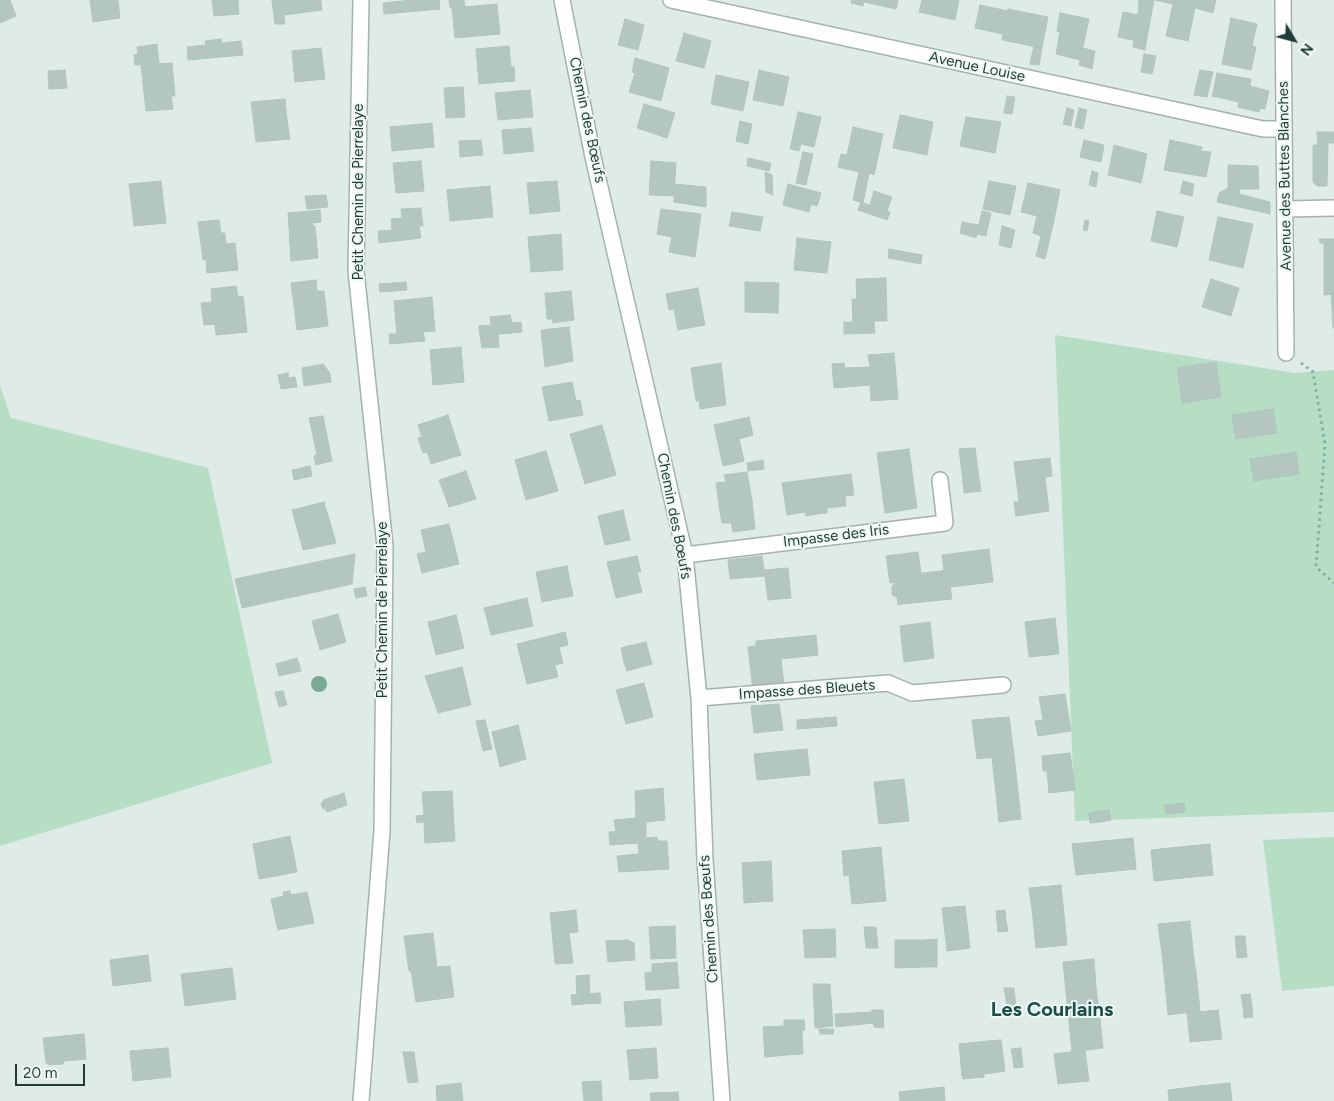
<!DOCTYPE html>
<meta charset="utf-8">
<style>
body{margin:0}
#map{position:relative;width:1334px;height:1101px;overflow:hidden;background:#dfebe7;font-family:Figtree,sans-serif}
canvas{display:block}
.north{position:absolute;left:1269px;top:15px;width:50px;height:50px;-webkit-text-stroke:4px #eff8f4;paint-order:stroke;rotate:127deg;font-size:14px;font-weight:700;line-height:20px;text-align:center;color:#1f3c37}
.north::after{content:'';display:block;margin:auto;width:18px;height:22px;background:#1f3c37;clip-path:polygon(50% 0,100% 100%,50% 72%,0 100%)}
.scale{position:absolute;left:15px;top:1064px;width:70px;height:22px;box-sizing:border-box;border:2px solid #1f3c37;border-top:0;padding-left:6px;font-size:15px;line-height:18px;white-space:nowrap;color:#1f3c37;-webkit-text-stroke:4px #eff8f4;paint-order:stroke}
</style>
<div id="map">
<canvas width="1334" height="1101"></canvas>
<div class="north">N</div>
<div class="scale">20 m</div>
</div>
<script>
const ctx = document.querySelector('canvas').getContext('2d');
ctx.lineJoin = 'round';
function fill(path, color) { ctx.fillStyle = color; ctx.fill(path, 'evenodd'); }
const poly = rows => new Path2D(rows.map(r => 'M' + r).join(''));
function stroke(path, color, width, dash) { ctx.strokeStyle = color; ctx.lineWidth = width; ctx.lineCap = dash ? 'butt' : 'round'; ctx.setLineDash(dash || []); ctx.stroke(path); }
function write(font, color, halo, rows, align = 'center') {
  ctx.font = font + ' Figtree,sans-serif'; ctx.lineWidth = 4; ctx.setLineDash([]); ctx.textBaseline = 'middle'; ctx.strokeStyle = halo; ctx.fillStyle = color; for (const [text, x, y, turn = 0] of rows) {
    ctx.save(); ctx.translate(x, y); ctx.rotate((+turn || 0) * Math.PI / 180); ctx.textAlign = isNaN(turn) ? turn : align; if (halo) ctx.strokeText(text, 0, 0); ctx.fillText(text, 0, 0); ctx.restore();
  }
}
const green = poly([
 [1055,335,1295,373,1334,370,1334,812,1075,821],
 [0,385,11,418,208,468,272,763,0,846],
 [1334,837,1334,986,1282,991,1263,840]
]);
const building = poly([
 [0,0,10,0,16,16,0,23,0,0],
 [90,0,118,0,120,18,93,22,90,0],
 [212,0,238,0,239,14,214,16,212,0],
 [272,0,321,0,322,10,284,15,285,24,275,24,272,0],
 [412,0,439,0,440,9,384,14,383,3,412,0],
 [449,0,464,0,465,7,450,8,449,0],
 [852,0,864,0,863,6,851,3,852,0],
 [864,0,898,0,896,9,864,2,864,0],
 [922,0,959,0,955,20,919,12,922,0],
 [1139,0,1154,0,1146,43,1118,37,1123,12,1138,15,1139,0],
 [1155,0,1216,0,1213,13,1195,8,1188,41,1166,36,1173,4,1155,0],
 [497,4,500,34,455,38,452,8,497,4],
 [980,5,1008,11,1003,34,975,28,980,5],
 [1008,9,1048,17,1042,48,1002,40,1008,9],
 [1060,13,1089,19,1080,60,1056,54,1060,32,1057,31,1060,13],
 [1231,18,1257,24,1252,46,1256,47,1251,70,1222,64,1231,18],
 [625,19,644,25,638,50,618,45,625,19],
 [684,33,711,41,704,68,676,61,684,33],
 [221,39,222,43,241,41,243,55,188,60,187,47,206,45,205,41,221,39],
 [1134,40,1146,43,1145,50,1133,47,1134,40],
 [157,44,159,63,135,65,134,55,138,54,137,47,157,44],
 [509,46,511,67,514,67,515,81,479,84,476,49,509,46],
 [1034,46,1042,48,1039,65,1030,64,1034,46],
 [321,48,325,79,295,82,292,51,321,48],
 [1083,48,1095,51,1092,69,1079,65,1083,48],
 [1144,54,1156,56,1152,74,1141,72,1144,54],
 [635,58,669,68,661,101,629,92,635,73,632,72,635,58],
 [172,63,175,96,171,96,173,109,146,111,141,65,172,63],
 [65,70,67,88,49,89,48,71,65,70],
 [759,70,789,77,783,106,753,100,759,70],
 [1200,70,1213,72,1207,97,1194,95,1200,70],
 [1217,73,1238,77,1235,93,1214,88,1217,73],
 [716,75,749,82,743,111,711,104,716,75],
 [1238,77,1251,79,1250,86,1242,84,1239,102,1212,96,1214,88,1235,93,1238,77],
 [1242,84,1269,91,1265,109,1260,108,1259,112,1238,107,1242,84],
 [463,87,465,117,446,118,444,88,463,87],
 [530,90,533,117,498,120,495,93,530,90],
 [1007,96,1015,97,1012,114,1004,113,1007,96],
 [285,99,287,120,254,124,251,102,285,99],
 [644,104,675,113,667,138,637,128,644,104],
 [1067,108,1074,110,1071,126,1063,124,1067,108],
 [1079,108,1087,110,1083,129,1075,127,1079,108],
 [798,112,821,117,814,147,801,144,799,151,790,149,798,112],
 [900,115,933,122,927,155,893,148,900,115],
 [966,117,1001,122,995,153,960,146,966,117],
 [287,120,290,139,256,142,254,124,287,120],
 [740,121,752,124,748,144,736,141,740,121],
 [432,123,434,147,392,151,390,127,432,123],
 [853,127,883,134,874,175,869,173,863,203,853,200,859,172,838,167,841,154,847,155,853,127],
 [531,128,534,151,504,154,502,130,531,128],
 [1317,132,1334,132,1334,143,1328,143,1327,186,1317,186,1313,182,1313,145,1318,145,1317,132],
 [481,140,483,155,460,157,459,141,481,140],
 [1084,140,1104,145,1101,162,1080,157,1084,140],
 [1170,140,1202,147,1201,151,1211,152,1206,177,1164,170,1170,140],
 [1114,145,1147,154,1141,183,1108,175,1114,145],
 [803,152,813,154,806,185,796,183,803,152],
 [748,158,771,163,769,171,747,166,748,158],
 [421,161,424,191,396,193,393,163,421,161],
 [651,161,676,163,674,196,649,195,651,161],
 [1228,165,1258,166,1259,189,1240,189,1239,194,1270,202,1270,214,1217,202,1219,193,1228,188,1228,165],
 [1092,171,1098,173,1096,187,1089,185,1092,171],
 [765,172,772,175,773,195,766,192,765,172],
 [161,181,166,223,134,226,129,184,161,181],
 [557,181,560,211,530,214,527,183,557,181],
 [989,181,1016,186,1010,215,983,209,989,181],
 [1183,181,1194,184,1192,196,1180,193,1183,181],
 [1028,183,1053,188,1046,218,1054,220,1045,259,1036,256,1041,236,1033,233,1037,216,1021,212,1028,183],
 [674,184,706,187,706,207,674,202,674,184],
 [788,184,821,193,817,206,811,204,809,212,783,205,788,184],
 [490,186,493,217,450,221,447,190,490,186],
 [1053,188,1060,190,1054,220,1046,218,1053,188],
 [874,191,892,197,887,211,870,205,874,191],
 [326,195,328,207,307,209,305,196,326,195],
 [861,202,890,212,887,220,858,210,861,202],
 [421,208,423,226,419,226,421,238,379,243,378,231,392,230,391,219,402,218,401,209,421,208],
 [661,209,701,214,695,257,669,252,672,237,657,234,661,209],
 [320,210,321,222,312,223,313,226,315,226,318,258,291,261,288,213,320,210],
 [982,211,991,213,986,236,977,234,982,211],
 [1157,211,1184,217,1177,247,1151,241,1157,211],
 [732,212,763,217,760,231,729,226,732,212],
 [1218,217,1253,224,1243,268,1209,260,1218,217],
 [219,220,221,233,225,233,226,244,235,243,238,270,207,273,206,260,203,260,198,222,219,220],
 [1085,220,1089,221,1087,231,1083,230,1085,220],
 [962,222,979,225,976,238,960,233,962,222],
 [1002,226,1015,230,1011,248,999,245,1002,226],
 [561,234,563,270,531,272,528,237,561,234],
 [797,238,831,242,827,273,794,270,797,238],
 [1319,239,1334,239,1334,243,1320,243,1319,239],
 [1324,243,1334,243,1334,286,1324,286,1324,243],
 [889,249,922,255,921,264,888,258,889,249],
 [886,278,887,321,874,321,875,333,844,334,844,322,853,322,852,299,857,299,856,279,886,278],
 [1211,279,1239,288,1231,316,1202,307,1211,279],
 [316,280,317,291,324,291,328,326,297,330,291,283,316,280],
 [406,282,407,290,380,292,379,284,406,282],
 [745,282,779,283,778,313,745,312,745,282],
 [236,286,238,297,243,296,247,332,216,335,215,324,204,325,201,303,212,302,211,289,236,286],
 [1324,286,1334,286,1334,294,1324,295,1324,286],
 [698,288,705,325,678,330,674,309,669,310,666,294,698,288],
 [571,291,574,320,553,323,550,293,571,291],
 [545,293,550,293,552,319,547,319,545,293],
 [1331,294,1334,294,1334,328,1333,328,1331,294],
 [432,297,435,331,423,332,425,341,390,344,389,334,397,334,394,301,432,297],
 [510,315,512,323,503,324,501,316,510,315],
 [501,316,503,324,521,322,522,332,480,336,479,326,491,325,490,317,501,316],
 [569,327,573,361,545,367,541,330,569,327],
 [498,334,499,347,482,348,480,336,498,334],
 [461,347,464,382,433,385,430,350,461,347],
 [894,353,898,399,871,401,870,385,834,388,832,364,844,363,845,368,870,367,868,355,894,353],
 [1216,362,1221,397,1182,403,1177,368,1216,362],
 [721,363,726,405,700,409,699,401,696,401,691,368,721,363],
 [323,364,330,373,331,382,304,386,302,368,323,364],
 [288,373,289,378,295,377,297,387,281,389,278,375,288,373],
 [572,382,576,401,580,400,583,415,549,421,542,387,572,382],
 [1273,409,1277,433,1236,439,1232,415,1273,409],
 [448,415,461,455,431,464,427,452,423,453,418,438,422,437,418,425,448,415],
 [323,416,332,461,316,465,314,456,317,455,309,418,323,416],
 [749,417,753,435,739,439,744,461,723,466,714,425,749,417],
 [602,425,616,475,585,484,570,434,602,425],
 [975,448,978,470,962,473,959,449,975,448],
 [909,449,913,479,881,483,877,453,909,449],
 [546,451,558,491,526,500,515,460,546,451],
 [1296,452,1299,474,1254,481,1250,459,1296,452],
 [1050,458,1052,476,1045,477,1049,511,1016,516,1014,502,1019,502,1014,462,1050,458],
 [763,460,764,469,748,471,747,463,763,460],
 [310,466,312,476,294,480,292,470,310,466],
 [978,470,981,491,964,493,962,473,978,470],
 [466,471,476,499,449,507,439,480,466,471],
 [747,472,752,501,719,506,716,483,726,482,724,475,747,472],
 [851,474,854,495,845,496,846,506,827,508,827,513,817,514,812,479,851,474],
 [812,479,817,514,806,516,805,512,787,515,782,483,812,479],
 [913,479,917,508,885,513,881,483,913,479],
 [752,501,755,529,733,532,731,523,722,523,719,506,752,501],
 [324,502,336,543,303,550,292,510,324,502],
 [623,510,630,540,605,545,598,516,623,510],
 [449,524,459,564,422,573,417,554,426,552,421,530,449,524],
 [989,549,993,582,950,587,948,570,944,571,942,555,989,549],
 [918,552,921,573,899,576,899,582,890,583,886,556,918,552],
 [355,554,352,584,242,608,235,579,355,554],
 [637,556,641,572,637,572,642,592,616,598,607,562,637,556],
 [762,556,764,570,788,568,791,598,768,600,765,576,730,579,728,560,762,556],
 [567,566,573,596,542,602,536,572,567,566],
 [948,570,952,599,902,604,899,576,948,570],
 [896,582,899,582,902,604,898,605,897,597,892,595,892,586,896,582],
 [365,587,367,596,356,598,354,589,365,587],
 [527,598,533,626,491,635,484,608,527,598],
 [338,614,346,642,320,650,312,621,338,614],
 [456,615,464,648,436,655,428,622,456,615],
 [1055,618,1059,654,1029,657,1025,622,1055,618],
 [930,622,934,658,904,662,900,626,930,622],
 [565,632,568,645,559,647,563,663,555,665,558,677,527,684,517,644,565,632],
 [816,635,818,655,781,659,784,686,753,690,748,647,756,646,756,641,816,635],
 [646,642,652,664,627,671,624,662,632,660,628,646,646,642],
 [628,646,632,660,624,662,621,648,628,646],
 [297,658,301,671,279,676,276,664,297,658],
 [462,667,471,705,438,713,425,676,462,667],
 [644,683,653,717,626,724,616,690,644,683],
 [283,691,287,705,279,707,275,692,283,691],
 [1065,694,1071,731,1038,736,1035,721,1043,720,1039,697,1065,694],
 [779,704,783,730,754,733,751,706,779,704],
 [836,717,837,726,797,729,797,720,836,717],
 [1009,717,1014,755,977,759,972,720,1009,717],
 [485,720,492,749,483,751,476,721,485,720],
 [518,725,526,759,500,767,492,732,518,725],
 [807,749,810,775,757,780,754,754,807,749],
 [1070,753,1075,790,1049,793,1047,771,1043,771,1042,756,1070,753],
 [1014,755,1021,819,999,822,992,757,1014,755],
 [904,779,909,821,879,824,874,782,904,779],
 [663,788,665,820,646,822,646,829,616,832,614,820,636,818,635,791,663,788],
 [452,791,455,841,425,843,424,822,417,823,416,816,424,815,422,792,452,791],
 [344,793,347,805,327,812,325,808,323,809,321,803,324,802,323,800,344,793],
 [1184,803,1185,812,1176,813,1175,804,1184,803],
 [1175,804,1176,813,1166,814,1164,805,1175,804],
 [1109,810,1111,820,1101,822,1099,811,1109,810],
 [1099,811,1101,822,1090,823,1089,813,1099,811],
 [646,829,646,838,657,837,658,841,667,841,669,869,619,872,617,856,639,854,638,843,610,845,609,832,646,829],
 [290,836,297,872,259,879,253,844,290,836],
 [1133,838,1136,869,1106,872,1103,841,1133,838],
 [1103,841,1106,872,1076,875,1072,844,1103,841],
 [1210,844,1213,875,1183,878,1179,847,1210,844],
 [881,847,886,901,852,904,849,875,844,876,842,851,881,847],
 [1179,847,1183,878,1154,881,1151,850,1179,847],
 [771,861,773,901,744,903,742,863,771,861],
 [1061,885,1064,914,1033,918,1029,888,1061,885],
 [290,891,291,895,307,892,314,923,278,930,271,899,284,896,283,892,290,891],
 [965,906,970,948,947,951,942,908,965,906],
 [576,910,578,932,569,933,570,941,553,942,550,913,576,910],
 [1005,910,1006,921,997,921,996,911,1005,910],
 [1064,914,1067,945,1036,948,1033,918,1064,914],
 [997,921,1006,921,1008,931,998,932,997,921],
 [1190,921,1193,951,1162,954,1158,924,1190,921],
 [675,926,676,958,651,959,649,927,675,926],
 [864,927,876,927,878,948,866,948,864,927],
 [835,929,836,957,805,958,803,930,835,929],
 [433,933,437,967,450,966,454,997,416,1002,411,971,409,971,404,936,433,933],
 [1235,936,1245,936,1246,946,1236,946,1235,936],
 [937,939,937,967,924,967,923,940,937,939],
 [627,940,634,943,635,960,608,962,606,941,627,940],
 [895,940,923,940,924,967,895,968,895,940],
 [570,941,573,963,555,964,553,942,570,941],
 [1236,946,1246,946,1247,957,1237,958,1236,946],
 [1193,951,1197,980,1165,983,1162,954,1193,951],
 [148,955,151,981,113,986,110,960,148,955],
 [1094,959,1096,988,1066,992,1063,962,1094,959],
 [677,962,679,988,654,990,653,978,645,978,645,973,652,972,652,964,677,962],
 [232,968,236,999,185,1006,181,974,232,968],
 [589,975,590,993,577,994,576,976,589,975],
 [645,978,653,978,654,990,646,990,645,978],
 [1197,980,1200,1011,1168,1015,1165,983,1197,980],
 [813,984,830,984,833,1026,815,1028,813,984],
 [1004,988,1014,988,1015,998,1006,999,1004,988],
 [1096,988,1100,1018,1069,1022,1066,992,1096,988],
 [600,993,601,1003,584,1004,583,994,600,993],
 [583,994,584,1004,572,1005,571,995,583,994],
 [1250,994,1252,1006,1243,1007,1241,995,1250,994],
 [1015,998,1016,1008,1007,1009,1006,999,1015,998],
 [660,999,662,1025,626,1027,624,1002,660,999],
 [1252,1006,1253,1017,1244,1018,1243,1007,1252,1006],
 [872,1010,883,1010,884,1028,874,1027,873,1023,836,1027,835,1014,872,1012,872,1010],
 [1218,1010,1222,1039,1190,1042,1187,1013,1218,1010],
 [1100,1018,1103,1048,1072,1052,1069,1022,1100,1018],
 [784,1020,804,1020,805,1030,785,1031,787,1055,765,1057,763,1027,784,1026,784,1020],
 [819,1029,834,1029,833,1034,820,1034,819,1029],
 [802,1030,803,1054,787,1055,785,1031,802,1030],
 [84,1034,86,1059,64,1061,63,1064,49,1065,46,1063,43,1038,84,1034],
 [1001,1040,1005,1071,992,1073,988,1041,1001,1040],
 [988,1041,992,1073,962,1076,959,1044,988,1041],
 [168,1048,171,1077,133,1081,130,1051,168,1048],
 [656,1048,658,1078,630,1080,627,1050,656,1048],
 [1021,1048,1022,1058,1013,1059,1011,1049,1021,1048],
 [1085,1050,1089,1081,1058,1084,1054,1054,1085,1050],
 [403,1052,414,1052,418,1082,408,1083,403,1052],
 [1022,1058,1023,1067,1014,1068,1013,1059,1022,1058],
 [984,1074,984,1077,963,1079,962,1076,984,1074],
 [601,1081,602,1101,584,1101,582,1082,601,1081],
 [461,1083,463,1101,437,1101,436,1086,461,1083],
 [1230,1083,1232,1101,1201,1101,1200,1086,1230,1083],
 [1200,1086,1201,1101,1169,1101,1168,1090,1200,1086],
 [944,1087,945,1101,900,1101,899,1092,944,1087],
 [678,1092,679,1101,651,1101,650,1093,678,1092]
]);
const path = poly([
 [1301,363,1313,372,1325,444,1316,567,1334,583]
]);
const minor = poly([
 [361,0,356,271,385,546,382,831,361,1101],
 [562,0,593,157,685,555,699,698,705,860,722,1101],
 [671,0,1263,129,1283,129],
 [1283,0,1286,353],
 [1286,209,1334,208],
 [685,555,945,523,940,480],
 [699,698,888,683,912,693,1003,685]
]);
const trees = [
 [319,684]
];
const streetNames = [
 ["Avenue Louise",977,67,12],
 ["Chemin des Bœufs",587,120,78],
 ["Avenue des Buttes Blanches",1285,176,-91],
 ["Petit Chemin de Pierrelaye",359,192,-90],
 ["Chemin des Bœufs",674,516,79],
 ["Impasse des Iris",836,536,-7],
 ["Petit Chemin de Pierrelaye",383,610,-90],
 ["Impasse des Bleuets",807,690,-4],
 ["Chemin des Bœufs",709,919,-94]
];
const districtNames = [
 ["Les Courlains",1052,1010]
];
fill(green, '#b6dec5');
fill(building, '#b4c6c0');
stroke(building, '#b1c5bf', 1);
stroke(minor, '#a2b3af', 18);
stroke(path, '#7db1a6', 3, [2.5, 4]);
stroke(minor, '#fff', 15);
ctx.fillStyle = '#7aaa93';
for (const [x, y] of trees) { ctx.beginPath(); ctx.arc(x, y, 8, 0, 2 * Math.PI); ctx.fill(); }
write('15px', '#1f3c37', '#eff8f4', streetNames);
write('bold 20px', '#1a4f48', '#eff8f4', districtNames);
</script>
